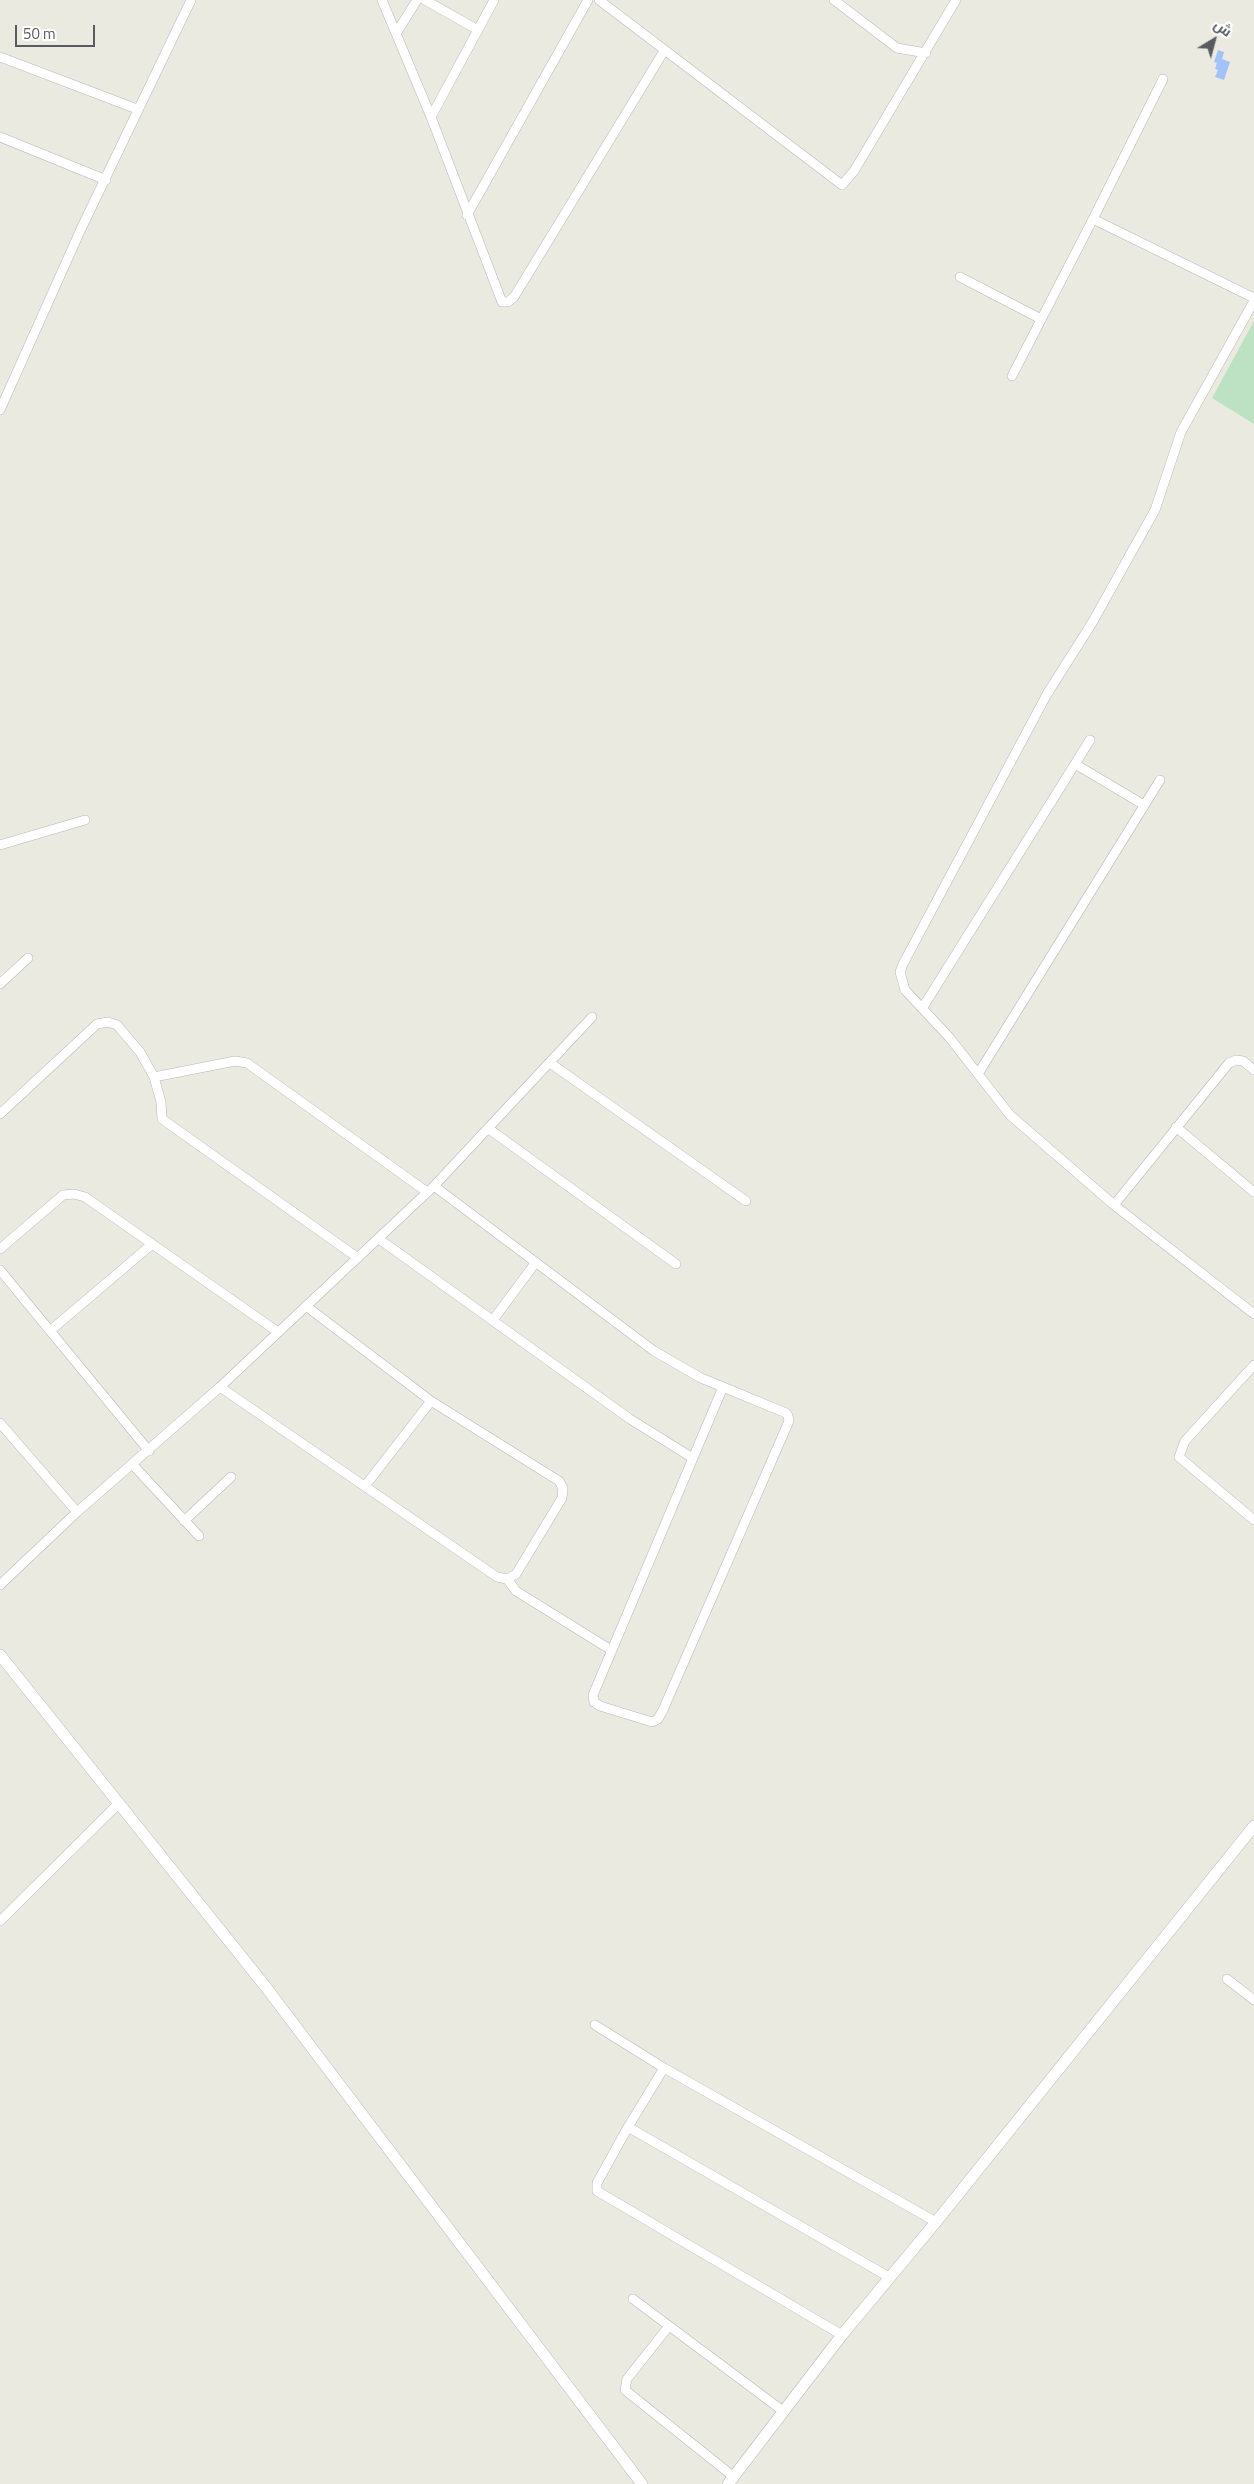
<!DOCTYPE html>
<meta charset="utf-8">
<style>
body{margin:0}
#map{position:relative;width:1254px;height:2484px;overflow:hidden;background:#ebeae0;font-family:"Titillium Web",Cairo,sans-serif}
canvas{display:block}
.north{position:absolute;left:1189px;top:15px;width:50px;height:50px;-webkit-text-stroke:4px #fff;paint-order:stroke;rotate:37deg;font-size:14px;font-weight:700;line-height:20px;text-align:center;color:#595b60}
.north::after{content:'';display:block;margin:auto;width:18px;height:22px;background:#595b60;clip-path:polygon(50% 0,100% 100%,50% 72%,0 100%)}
.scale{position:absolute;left:15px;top:25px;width:80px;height:22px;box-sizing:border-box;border:2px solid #595b60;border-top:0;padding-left:6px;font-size:15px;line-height:18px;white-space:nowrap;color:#595b60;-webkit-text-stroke:4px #fff;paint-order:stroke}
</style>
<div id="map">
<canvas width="1254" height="2484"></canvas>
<div class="north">ش</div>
<div class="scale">50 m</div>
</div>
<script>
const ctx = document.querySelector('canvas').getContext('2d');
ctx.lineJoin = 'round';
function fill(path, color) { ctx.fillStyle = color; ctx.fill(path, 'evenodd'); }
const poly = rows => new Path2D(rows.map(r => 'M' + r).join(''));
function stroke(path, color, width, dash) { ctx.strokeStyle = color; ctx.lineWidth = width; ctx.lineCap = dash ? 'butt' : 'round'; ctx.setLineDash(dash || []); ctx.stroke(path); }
const green = poly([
 [1254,321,1254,424,1212,398]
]);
const water = poly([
 [1218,50,1224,52,1222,59,1230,62,1224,80,1215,77,1218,70,1215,69,1217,63,1214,62]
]);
const minor = poly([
 [382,0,431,117,502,302,508,302,514,297,664,51],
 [425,0,478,30],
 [599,0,842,185,854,171,956,0],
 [834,0,897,48,926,53],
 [397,32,417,0],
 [0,57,137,109],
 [1163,79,1093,219,1254,298],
 [431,117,494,0],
 [0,137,106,180],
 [467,215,588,0],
 [960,277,1041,319],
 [1254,301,1181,432,1155,510,1092,623,1047,694,903,964,900,972,905,990,949,1037,1010,1115,1114,1205,1254,1314],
 [1012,376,1093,219],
 [0,410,81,229,191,0],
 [1075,764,1144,805],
 [0,845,85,820],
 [0,984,28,958],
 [923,1007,1090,740],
 [550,1063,746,1201],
 [978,1074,1160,780],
 [154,1077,235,1061,247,1063,427,1192],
 [0,1114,97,1024,108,1022,117,1025,140,1052,154,1077,161,1102,162,1119,358,1258],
 [1176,1127,1254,1192],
 [489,1129,676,1264],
 [434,1186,654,1351,701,1378,723,1387,786,1413,788,1416,789,1421,663,1710,658,1719,652,1722,600,1706,594,1702,593,1695,723,1387],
 [1114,1205,1229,1063,1236,1060,1243,1061,1254,1070],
 [379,1239,630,1419,691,1457],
 [0,1249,63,1195,74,1194,85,1197,278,1332],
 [0,1270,149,1451],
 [493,1320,536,1262],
 [51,1330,151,1245],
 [1254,1365,1185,1441,1179,1457,1254,1520],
 [220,1387,497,1577,507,1579,516,1574,562,1498,563,1488,559,1481,431,1401,306,1306],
 [0,1423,77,1512],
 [133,1465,199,1536],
 [365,1486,431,1401],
 [184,1521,231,1477],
 [507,1579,516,1591,611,1650],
 [0,1585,77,1512,220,1387,434,1186,592,1017],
 [0,1921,119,1803],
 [1227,1979,1254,2000],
 [595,2025,664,2068,936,2222],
 [664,2068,628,2127,597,2183,597,2191,842,2335],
 [628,2127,889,2277],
 [633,2299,783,2411],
 [669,2326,627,2379,625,2390,734,2477]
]);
const tertiary = poly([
 [0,1655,265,1986,642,2484],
 [728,2484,842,2335,936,2222,1254,1826]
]);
fill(green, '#bde2c3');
fill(water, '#a1c3fa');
stroke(minor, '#b6b7bc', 10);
stroke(tertiary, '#b6b7bc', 12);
stroke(minor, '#fff', 9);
stroke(tertiary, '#fff', 11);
</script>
